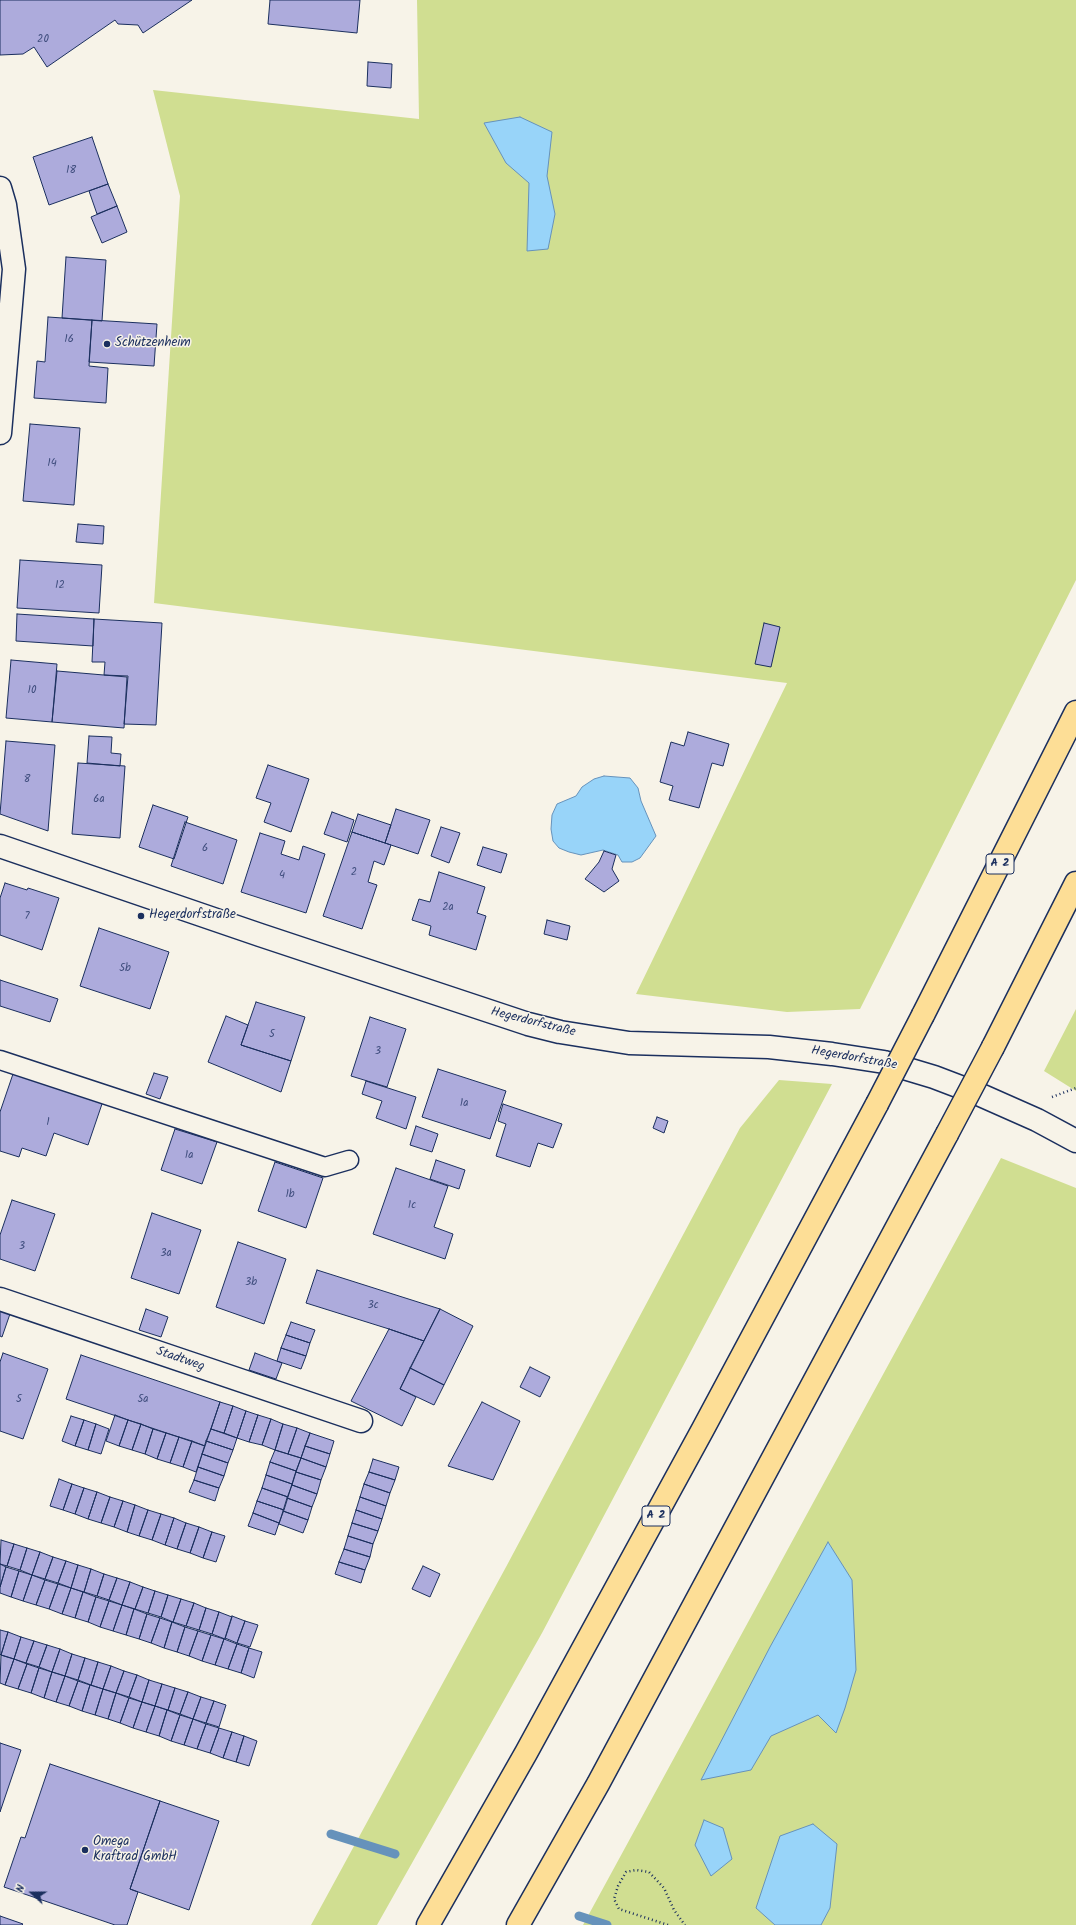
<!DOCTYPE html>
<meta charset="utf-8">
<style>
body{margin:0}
#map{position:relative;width:1076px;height:1925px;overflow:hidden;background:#f7f3e8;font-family:Kalam,sans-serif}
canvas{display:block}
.north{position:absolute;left:12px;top:1873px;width:40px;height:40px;-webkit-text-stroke:3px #f7f3e8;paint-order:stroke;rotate:291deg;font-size:11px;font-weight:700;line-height:16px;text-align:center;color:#1b2f5e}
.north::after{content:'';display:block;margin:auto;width:14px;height:18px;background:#1b2f5e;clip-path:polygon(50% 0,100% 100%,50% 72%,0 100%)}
</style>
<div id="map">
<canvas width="1076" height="1925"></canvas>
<div class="north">N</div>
</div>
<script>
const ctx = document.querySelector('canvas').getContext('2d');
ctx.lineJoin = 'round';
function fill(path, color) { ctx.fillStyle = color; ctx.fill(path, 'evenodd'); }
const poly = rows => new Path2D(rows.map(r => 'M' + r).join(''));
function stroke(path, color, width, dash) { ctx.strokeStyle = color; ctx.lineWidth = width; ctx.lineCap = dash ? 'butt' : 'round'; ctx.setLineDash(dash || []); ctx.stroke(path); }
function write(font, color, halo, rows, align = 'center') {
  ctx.font = font + ' Kalam,sans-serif'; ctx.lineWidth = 3; ctx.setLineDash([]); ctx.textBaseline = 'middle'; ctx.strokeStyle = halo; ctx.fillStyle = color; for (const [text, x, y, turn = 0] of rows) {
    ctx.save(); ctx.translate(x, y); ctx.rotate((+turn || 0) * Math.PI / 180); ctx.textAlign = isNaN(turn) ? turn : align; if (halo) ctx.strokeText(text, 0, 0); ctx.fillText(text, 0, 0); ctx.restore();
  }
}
const green = poly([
 [417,0,1076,0,1076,580,860,1009,787,1012,636,994,787,683,154,603,180,196,153,90,419,119],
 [1076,1009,1076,1091,1044,1071],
 [779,1080,832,1084,542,1633,377,1925,311,1925,506,1567,740,1128],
 [1001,1158,1076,1188,1076,1925,583,1925]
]);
const water = poly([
 [520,117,552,132,547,176,555,214,548,249,527,251,529,183,506,163,484,123,520,117],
 [604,776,630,778,638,788,641,801,656,836,640,858,632,862,622,862,618,855,603,850,581,855,569,852,559,848,553,841,551,829,552,815,557,804,576,796,582,787,594,779,604,776],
 [828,1542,852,1580,856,1670,845,1708,836,1733,818,1715,771,1736,751,1770,701,1780,770,1647,828,1542],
 [704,1820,723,1828,732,1859,711,1876,695,1845,704,1820],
 [813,1824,837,1844,830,1908,821,1925,775,1925,756,1908,780,1836,813,1824]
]);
const stream = poly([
 [331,1834,395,1854],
 [579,1916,607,1925]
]);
const building = poly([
 [0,0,192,0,143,33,138,25,118,24,115,20,47,67,34,47,23,54,0,55,0,0],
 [270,0,360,0,357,33,268,24,270,0],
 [368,62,392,64,391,88,367,86,368,62],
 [92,137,108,184,49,205,33,157,92,137],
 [108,184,117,206,97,214,89,191,108,184],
 [117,206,127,232,102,243,91,217,117,206],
 [66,257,106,260,102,321,62,318,66,257],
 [48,317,92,320,89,366,108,368,106,403,34,398,37,361,45,362,48,317],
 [92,320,157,324,154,366,89,362,92,320],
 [30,424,80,428,74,505,23,501,30,424],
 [78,524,104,526,103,544,76,542,78,524],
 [20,560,102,565,99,613,17,608,20,560],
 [17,614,94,619,93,646,16,641,17,614],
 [94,619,162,623,156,725,124,724,128,676,104,675,105,662,92,662,94,619],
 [764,623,780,627,771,667,755,664,764,623],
 [11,660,57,664,52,722,6,718,11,660],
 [57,671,127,677,124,728,52,722,57,671],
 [688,732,729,744,723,766,712,763,699,808,669,800,673,786,660,782,671,742,684,746,688,732],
 [89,736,112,737,111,753,121,754,120,766,87,763,89,736],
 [6,741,55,745,48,831,0,814,6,741],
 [78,763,125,766,120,838,72,834,78,763],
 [268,765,309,779,291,832,264,822,271,803,256,798,268,765],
 [153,805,188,817,174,859,139,847,153,805],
 [396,809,430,820,418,854,385,843,396,809],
 [332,812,354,820,347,842,324,834,332,812],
 [358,814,391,825,385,843,352,832,358,814],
 [185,822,237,840,223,884,171,866,185,822],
 [441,827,460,833,449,863,431,856,441,827],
 [352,832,391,845,384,865,374,861,368,882,377,885,362,929,323,916,352,832],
 [260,833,285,841,281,854,299,860,303,846,325,854,306,913,241,892,260,833],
 [483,847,507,854,501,873,477,865,483,847],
 [604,851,616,855,612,869,619,881,604,892,585,879,599,862,604,851],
 [439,872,485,887,477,913,486,916,476,950,429,935,431,926,412,920,419,899,430,902,439,872],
 [5,883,27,890,28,888,59,898,42,950,0,935,0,898,5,883],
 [547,920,570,926,567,940,544,934,547,920],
 [99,928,169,952,150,1009,80,986,99,928],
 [0,980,58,999,50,1022,0,1006,0,980],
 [256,1002,305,1017,291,1061,241,1045,256,1002],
 [226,1016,248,1025,241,1045,291,1061,281,1092,208,1062,226,1016],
 [370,1017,406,1029,387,1087,351,1076,370,1017],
 [438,1069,506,1091,490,1139,422,1117,438,1069],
 [14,1071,103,1101,88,1145,54,1133,46,1156,22,1148,19,1157,0,1151,0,1112,14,1071],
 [154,1073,168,1077,160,1099,146,1094,154,1073],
 [366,1081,416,1097,406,1129,376,1118,382,1101,362,1094,366,1081],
 [503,1104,562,1124,553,1148,538,1143,530,1167,496,1156,506,1124,498,1121,503,1104],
 [657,1117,668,1121,664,1133,653,1128,657,1117],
 [416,1126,438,1134,432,1152,410,1145,416,1126],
 [175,1129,217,1142,202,1184,161,1170,175,1129],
 [436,1160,465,1170,459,1189,430,1179,436,1160],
 [275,1162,323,1178,306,1228,258,1211,275,1162],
 [396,1168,448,1186,434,1227,453,1234,445,1259,373,1234,396,1168],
 [12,1200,55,1214,35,1271,0,1259,0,1235,12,1200],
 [152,1213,201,1230,179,1294,131,1278,152,1213],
 [238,1242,286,1259,264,1324,216,1307,238,1242],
 [317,1270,440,1309,424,1341,389,1329,306,1303,317,1270],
 [0,1307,11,1311,2,1337,0,1336,0,1307],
 [146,1309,168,1317,161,1337,139,1330,146,1309],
 [440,1309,473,1326,444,1385,410,1368,440,1309],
 [291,1322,315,1330,310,1343,286,1335,291,1322],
 [389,1329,424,1341,400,1389,416,1397,402,1426,351,1401,389,1329],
 [286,1335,310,1343,306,1356,281,1348,286,1335],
 [281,1348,306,1356,301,1369,277,1361,281,1348],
 [3,1353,48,1369,23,1439,0,1431,0,1362,3,1353],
 [255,1353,282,1363,276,1379,249,1370,255,1353],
 [81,1355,220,1402,205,1446,66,1399,81,1355],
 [530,1367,550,1377,540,1397,520,1387,530,1367],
 [410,1368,444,1385,434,1405,400,1389,410,1368],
 [220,1402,233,1406,224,1433,211,1429,220,1402],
 [482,1402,520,1421,493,1480,448,1466,482,1402],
 [233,1406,246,1411,237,1438,224,1433,233,1406],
 [246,1411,258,1415,249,1442,237,1438,246,1411],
 [115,1415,128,1420,119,1446,106,1441,115,1415],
 [258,1415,271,1419,262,1445,249,1442,258,1415],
 [71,1416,84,1420,75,1446,62,1441,71,1416],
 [271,1419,283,1424,275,1450,262,1445,271,1419],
 [84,1420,96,1424,88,1450,75,1446,84,1420],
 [128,1420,141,1424,132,1450,119,1446,128,1420],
 [96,1424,109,1429,101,1454,88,1450,96,1424],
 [141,1424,153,1429,145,1454,132,1450,141,1424],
 [283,1424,297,1428,288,1454,275,1450,283,1424],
 [297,1428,310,1433,301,1458,288,1454,297,1428],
 [153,1429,166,1433,157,1459,145,1454,153,1429],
 [211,1429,237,1438,233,1450,206,1441,211,1429],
 [166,1433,179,1437,170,1463,157,1459,166,1433],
 [310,1433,334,1441,330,1454,305,1446,310,1433],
 [179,1437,192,1441,183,1467,170,1463,179,1437],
 [192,1441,205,1446,196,1472,183,1467,192,1441],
 [206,1441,233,1450,228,1463,202,1454,206,1441],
 [305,1446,330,1454,326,1467,301,1458,305,1446],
 [275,1450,301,1458,296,1471,270,1462,275,1450],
 [202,1454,228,1463,224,1476,198,1467,202,1454],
 [301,1458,326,1467,321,1480,296,1472,301,1458],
 [373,1459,399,1467,395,1480,369,1472,373,1459],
 [270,1462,296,1471,292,1484,266,1475,270,1462],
 [198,1467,224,1476,219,1488,194,1480,198,1467],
 [296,1472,321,1480,317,1494,292,1485,296,1472],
 [369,1472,395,1480,390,1493,364,1484,369,1472],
 [266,1475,292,1484,288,1497,262,1488,266,1475],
 [59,1479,72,1484,63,1510,50,1506,59,1479],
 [194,1480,219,1488,215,1501,189,1492,194,1480],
 [72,1484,84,1488,75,1514,63,1510,72,1484],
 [364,1484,390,1493,386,1506,360,1497,364,1484],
 [292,1485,317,1494,312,1507,287,1498,292,1485],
 [84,1488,97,1492,88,1519,75,1514,84,1488],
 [262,1488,288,1497,284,1510,257,1501,262,1488],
 [97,1492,110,1497,101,1523,88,1519,97,1492],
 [110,1497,123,1501,114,1527,101,1523,110,1497],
 [360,1497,386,1506,382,1519,356,1510,360,1497],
 [287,1498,312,1507,308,1520,283,1511,287,1498],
 [123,1501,135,1505,127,1532,114,1527,123,1501],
 [257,1501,284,1510,279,1523,253,1513,257,1501],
 [135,1505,148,1510,139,1536,127,1532,135,1505],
 [148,1510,161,1514,152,1540,139,1536,148,1510],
 [356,1510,382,1519,378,1531,352,1523,356,1510],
 [283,1511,308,1520,303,1533,279,1524,283,1511],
 [253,1513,279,1523,275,1535,248,1526,253,1513],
 [161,1514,174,1518,165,1545,152,1540,161,1514],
 [174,1518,186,1523,177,1549,165,1545,174,1518],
 [186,1523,199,1527,190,1553,177,1549,186,1523],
 [352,1523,378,1531,373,1544,348,1536,352,1523],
 [199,1527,212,1532,203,1558,190,1553,199,1527],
 [212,1532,225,1536,216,1562,203,1558,212,1532],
 [348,1536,373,1544,370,1557,344,1549,348,1536],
 [1,1540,14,1544,7,1566,0,1564,1,1540],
 [14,1544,27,1548,20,1570,7,1566,14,1544],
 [27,1548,40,1552,32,1575,20,1570,27,1548],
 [344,1549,370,1557,365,1570,339,1562,344,1549],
 [40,1552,53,1557,45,1579,32,1575,40,1552],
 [53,1557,66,1561,58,1583,45,1579,53,1557],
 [66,1561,78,1565,71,1588,58,1583,66,1561],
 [339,1562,365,1570,361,1583,335,1574,339,1562],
 [0,1564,6,1567,0,1587,0,1564],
 [78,1565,91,1569,84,1592,71,1588,78,1565],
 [423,1566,440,1574,430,1597,412,1589,423,1566],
 [6,1567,19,1571,11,1597,0,1593,0,1587,6,1567],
 [91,1569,104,1574,97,1596,84,1592,91,1569],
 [19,1571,32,1575,23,1601,11,1597,19,1571],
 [104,1574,117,1578,109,1600,97,1596,104,1574],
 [32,1575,45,1580,36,1605,23,1601,32,1575],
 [117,1578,130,1582,122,1605,109,1600,117,1578],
 [45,1580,58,1584,49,1609,36,1605,45,1580],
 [130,1582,143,1587,135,1609,122,1605,130,1582],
 [58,1584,71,1588,62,1614,49,1609,58,1584],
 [143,1587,155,1591,148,1613,135,1609,143,1587],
 [71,1588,83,1592,75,1618,62,1614,71,1588],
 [155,1591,168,1595,161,1617,148,1613,155,1591],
 [83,1592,96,1597,88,1622,75,1618,83,1592],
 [168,1595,181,1599,173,1622,161,1617,168,1595],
 [96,1597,109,1601,100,1627,88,1622,96,1597],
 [181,1599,194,1603,186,1626,173,1622,181,1599],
 [109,1601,122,1605,113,1631,100,1627,109,1601],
 [194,1603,206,1608,199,1630,186,1626,194,1603],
 [122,1605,134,1609,126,1635,113,1631,122,1605],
 [206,1608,219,1612,212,1634,199,1630,206,1608],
 [134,1609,147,1614,139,1639,126,1635,134,1609],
 [219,1612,232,1617,225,1639,212,1634,219,1612],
 [147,1614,160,1618,151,1643,139,1639,147,1614],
 [232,1616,245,1621,237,1643,225,1638,232,1616],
 [160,1618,172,1622,164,1648,151,1643,160,1618],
 [245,1621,258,1625,250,1647,237,1643,245,1621],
 [172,1622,185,1627,177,1652,164,1648,172,1622],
 [185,1627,198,1631,189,1656,177,1652,185,1627],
 [0,1630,8,1632,1,1655,0,1654,0,1630],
 [198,1631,211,1635,202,1661,189,1656,198,1631],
 [8,1632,21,1637,14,1659,1,1655,8,1632],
 [211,1635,224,1639,215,1665,202,1661,211,1635],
 [21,1637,34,1641,26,1663,14,1659,21,1637],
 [224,1639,237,1644,228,1669,215,1665,224,1639],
 [34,1641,47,1645,39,1667,26,1663,34,1641],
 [237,1644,249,1648,241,1673,228,1669,237,1644],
 [47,1645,60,1649,52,1672,39,1667,47,1645],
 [249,1648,262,1652,254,1678,241,1673,249,1648],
 [60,1649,72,1654,65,1676,52,1672,60,1649],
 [72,1654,85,1658,78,1680,65,1676,72,1654],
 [1,1655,14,1659,5,1685,0,1683,1,1655],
 [85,1658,98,1662,91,1685,78,1680,85,1658],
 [14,1659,27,1664,18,1689,5,1685,14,1659],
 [98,1662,111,1666,103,1689,91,1685,98,1662],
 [27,1664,39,1668,31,1693,18,1689,27,1664],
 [111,1666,124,1671,116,1693,103,1689,111,1666],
 [39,1668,52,1672,44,1698,31,1693,39,1668],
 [124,1671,137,1675,129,1697,116,1693,124,1671],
 [52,1672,65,1676,56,1702,44,1698,52,1672],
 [137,1675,149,1680,142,1702,129,1697,137,1675],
 [65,1676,78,1681,69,1706,56,1702,65,1676],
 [149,1680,162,1684,155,1706,142,1702,149,1680],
 [78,1681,90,1685,82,1711,69,1706,78,1681],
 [162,1684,175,1688,168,1710,155,1706,162,1684],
 [90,1685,103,1689,95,1715,82,1711,90,1685],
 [175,1688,188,1692,180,1714,168,1710,175,1688],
 [103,1689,116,1693,108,1719,95,1715,103,1689],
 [188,1692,201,1697,193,1719,180,1714,188,1692],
 [116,1693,129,1698,120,1723,108,1719,116,1693],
 [201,1697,214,1701,206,1723,193,1719,201,1697],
 [129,1698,142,1702,133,1728,120,1723,129,1698],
 [214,1701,226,1705,219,1727,206,1723,214,1701],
 [142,1702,155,1706,146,1732,133,1728,142,1702],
 [155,1706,167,1710,159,1736,146,1732,155,1706],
 [167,1710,180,1715,171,1741,159,1736,167,1710],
 [180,1715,193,1719,184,1745,171,1741,180,1715],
 [193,1719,206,1724,197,1749,184,1745,193,1719],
 [206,1724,219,1728,210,1753,197,1749,206,1724],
 [219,1728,232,1732,223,1758,210,1753,219,1728],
 [232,1732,244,1736,236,1762,223,1758,232,1732],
 [244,1736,257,1741,249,1766,236,1762,244,1736],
 [0,1743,21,1750,0,1812,0,1743],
 [50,1764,160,1801,130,1889,138,1892,127,1925,115,1925,4,1887,21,1837,25,1838,50,1764],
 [160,1801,219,1821,189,1910,130,1889,160,1801],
 [0,1916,23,1924,22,1925,0,1925,0,1916]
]);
const path = poly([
 [1052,1097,1076,1088],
 [668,1925,619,1909,614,1899,618,1886,626,1872,636,1870,649,1872,664,1888,674,1910,685,1925]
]);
const lane = poly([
 [0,1060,325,1167,349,1160]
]);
const street = poly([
 [0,1299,361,1421]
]);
const secondary = poly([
 [0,188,5,205,14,269,0,433],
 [0,846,260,935,528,1024,560,1032,629,1043,769,1047,832,1054,884,1062,934,1077,976,1093,1037,1120,1076,1141]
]);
const highway = poly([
 [923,1015,1076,712],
 [993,1047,1076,883],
 [428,1925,526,1753,703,1429,877,1104],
 [518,1925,598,1784,947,1134]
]);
const highwayBridge = poly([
 [877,1104,923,1015],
 [947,1134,993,1047]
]);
const markers = [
 [107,344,4,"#1b2f5e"],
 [141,916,4,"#1b2f5e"],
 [85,1850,4,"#1b2f5e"]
];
const numberNames = [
 ["20",43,40],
 ["18",71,171],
 ["16",69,340],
 ["14",52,464],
 ["12",60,586],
 ["10",32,691],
 ["8",27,780],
 ["6a",99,800],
 ["6",205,849],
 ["2",354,873],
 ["4",282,876],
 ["2a",448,908],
 ["7",27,917],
 ["5b",125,969],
 ["5",272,1035],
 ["3",378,1052],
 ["1a",464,1104],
 ["1",48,1123],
 ["1a",189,1156],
 ["1b",290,1195],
 ["1c",412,1206],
 ["3",22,1247],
 ["3a",166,1254],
 ["3b",251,1283],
 ["3c",373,1306],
 ["5",19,1400],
 ["5a",143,1400]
];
const shields = [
 [1000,864,28],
 [656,1516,28]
];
const shieldNames = [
 ["A 2",1000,864],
 ["A 2",656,1516]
];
const poiNames = [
 ["Schützenheim",115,344],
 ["Hegerdorfstraße",149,916],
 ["Omega",93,1843],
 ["Kraftrad GmbH",93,1858]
];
const streetNames = [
 ["Hegerdorfstraße",533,1023,14],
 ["Hegerdorfstraße",854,1059,10],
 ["Stadtweg",180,1360,19]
];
fill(green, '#d0de91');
fill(water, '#98d4f9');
stroke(water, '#6692bb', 1);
stroke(stream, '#6692bb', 9);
fill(building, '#adabdc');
stroke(building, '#1b2f5e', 1);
stroke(lane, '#1b2f5e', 21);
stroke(street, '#1b2f5e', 25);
stroke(secondary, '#1b2f5e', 25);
stroke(highway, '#1b2f5e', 25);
stroke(path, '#1b2f5e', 2.5, [1, 3]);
stroke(lane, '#f7f3e8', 18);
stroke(street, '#f7f3e8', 22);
stroke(secondary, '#f7f3e8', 22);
stroke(highway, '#fdde96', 22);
stroke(highwayBridge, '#1b2f5e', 25, []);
stroke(highwayBridge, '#fdde96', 22);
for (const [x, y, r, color] of markers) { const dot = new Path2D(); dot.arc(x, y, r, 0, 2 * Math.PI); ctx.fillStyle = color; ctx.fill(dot); stroke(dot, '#f7f3e8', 1.5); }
write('11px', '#404e7e', null, numberNames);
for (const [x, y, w] of shields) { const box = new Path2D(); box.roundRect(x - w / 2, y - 10, w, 20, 3); ctx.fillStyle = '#f7f3e8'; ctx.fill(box); stroke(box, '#1b2f5e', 1); }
write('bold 12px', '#1b2f5e', null, shieldNames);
write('13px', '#1b2f5e', '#f7f3e8', poiNames, 'left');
write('13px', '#1b2f5e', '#f7f3e8', streetNames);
</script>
